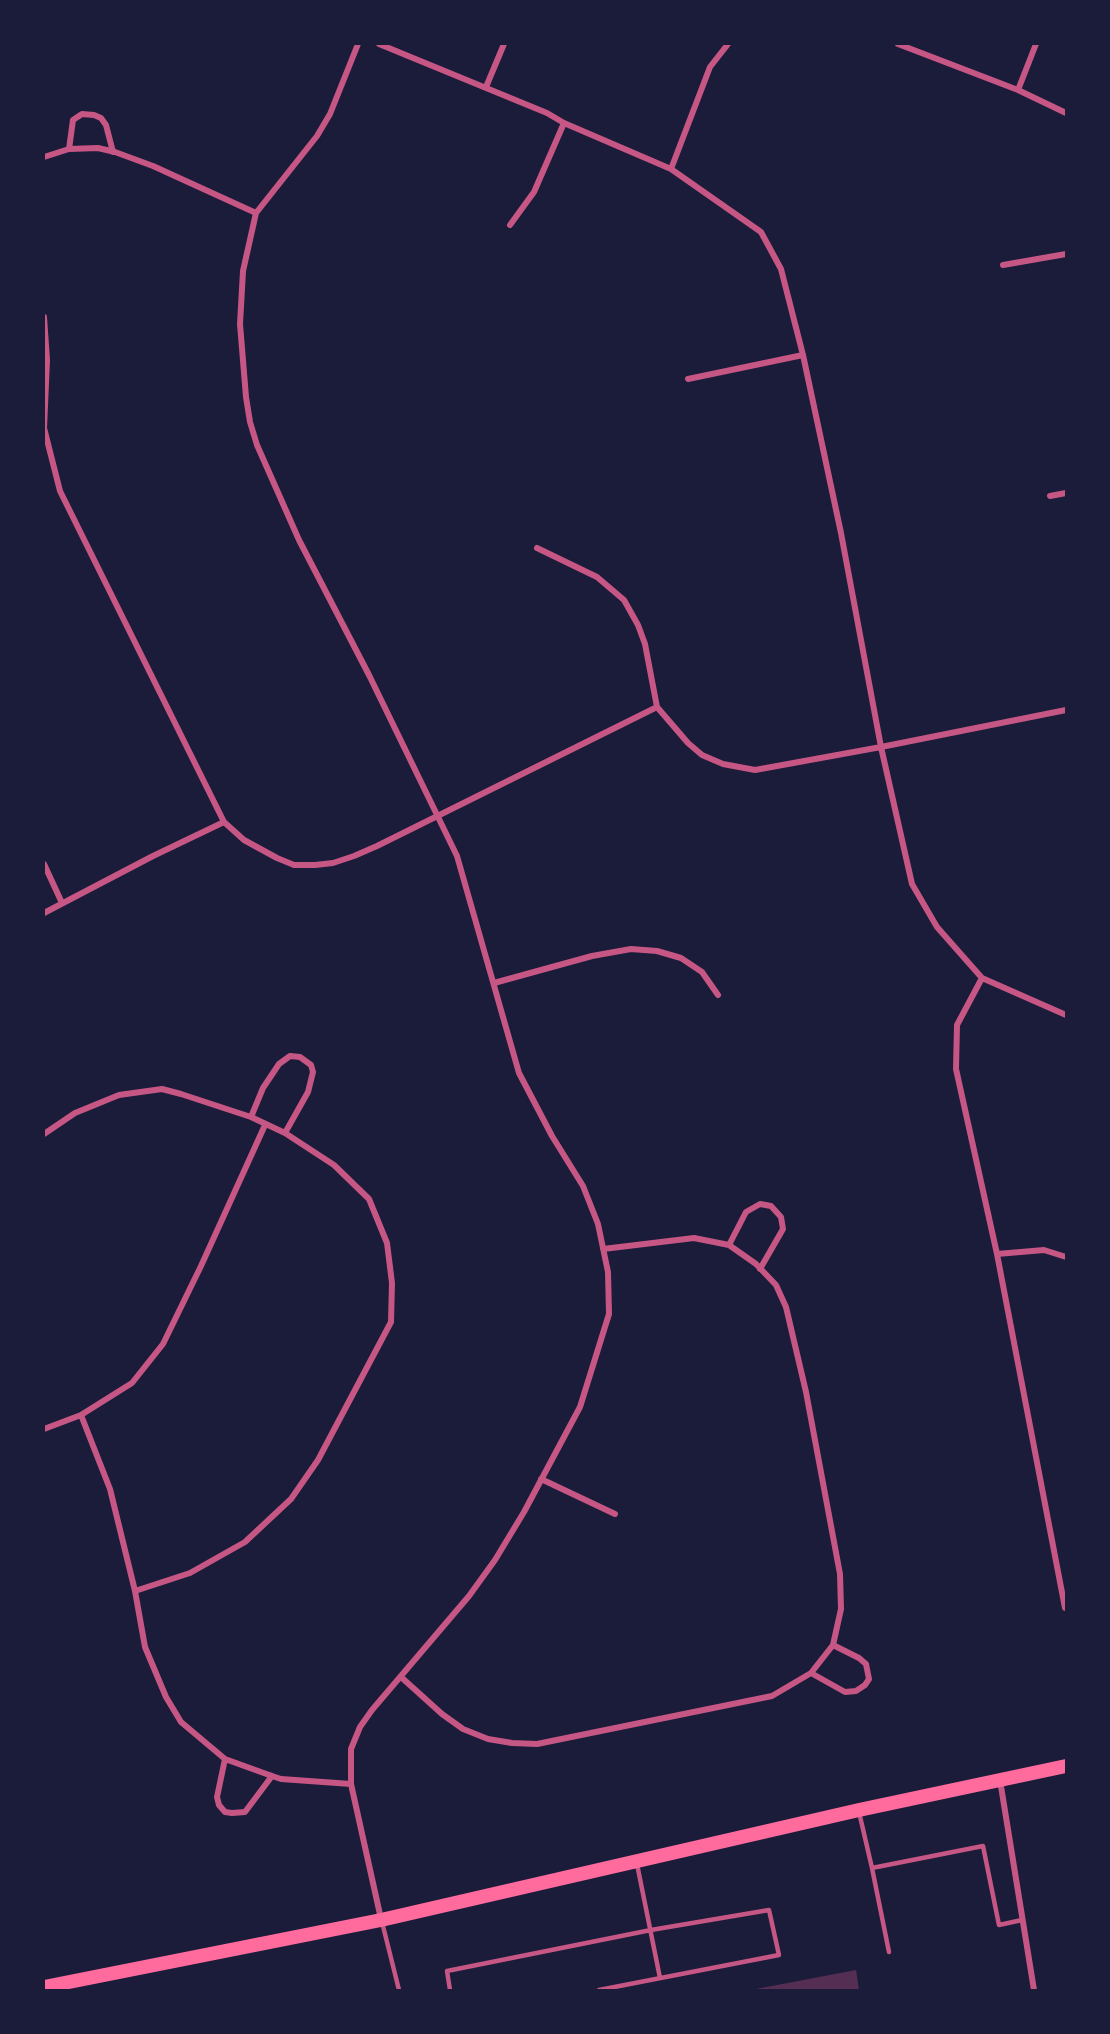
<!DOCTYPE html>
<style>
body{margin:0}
#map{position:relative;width:1110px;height:2034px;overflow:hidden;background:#1b1b3a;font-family:"Public Sans",sans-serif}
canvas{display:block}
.frame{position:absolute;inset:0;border:45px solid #1b1b3a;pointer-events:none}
</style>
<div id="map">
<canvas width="1110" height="2034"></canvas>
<div class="frame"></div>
</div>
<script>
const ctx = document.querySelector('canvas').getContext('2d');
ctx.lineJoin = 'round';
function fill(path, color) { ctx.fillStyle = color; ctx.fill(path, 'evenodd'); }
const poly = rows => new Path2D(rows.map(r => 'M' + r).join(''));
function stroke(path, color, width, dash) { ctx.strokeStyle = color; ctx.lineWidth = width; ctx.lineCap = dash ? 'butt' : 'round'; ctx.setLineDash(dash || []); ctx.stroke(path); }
const building = poly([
 [856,1970,859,1990,756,1990,756,1989]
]);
const service = poly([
 [859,1812,872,1868,983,1846,999,1925,1022,1920],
 [637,1864,660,1978],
 [872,1868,889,1952],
 [382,1922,399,1990],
 [450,1990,447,1971,651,1930,769,1910,779,1955,599,1990]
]);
const minor = poly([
 [358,44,330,114,317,136,256,213,243,271,240,324,246,397,250,422,257,445,299,540,369,675,457,856,519,1073,552,1136,583,1186,598,1224,608,1272,609,1314,580,1407,524,1512,495,1560,469,1596,372,1710,360,1727,351,1749,351,1784,381,1919],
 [379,44,547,113,564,123,671,169,761,232,781,269,803,355,841,533,881,747,912,884,937,927,982,978,1066,1015],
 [898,44,1018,90,1066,113],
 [486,87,504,44],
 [1018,90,1036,44],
 [69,149,73,120,82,114,94,115,101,118,106,125,113,152],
 [44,157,69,149,98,148,115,152,153,166,256,213],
 [671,169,710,67,728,44],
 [510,225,534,192,564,123],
 [1003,265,1066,254],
 [44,317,47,360,44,428,60,491,224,822,244,840,277,858,294,865,315,865,333,863,354,856,377,846,657,707,688,743,702,755,723,764,755,770,881,747,1066,710],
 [688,379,803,355],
 [1050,496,1066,493],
 [537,548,597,577,624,600,638,625,645,644,657,707],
 [44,864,62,903],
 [44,913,153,856,224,822],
 [982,978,957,1025,956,1069,997,1254,1065,1608],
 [494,983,592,956,631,949,657,951,681,958,702,972,718,995],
 [251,1117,263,1088,279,1064,290,1056,300,1057,311,1065,313,1072,308,1092,285,1133],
 [44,1134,75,1113,119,1095,162,1089,181,1094,251,1117,285,1133,334,1165,369,1199,387,1243,392,1283,391,1322,318,1460,291,1499,245,1542,190,1573,135,1591],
 [729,1245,746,1212,760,1204,771,1206,781,1217,783,1229,760,1269],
 [997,1254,1044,1250,1066,1257],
 [81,1415,110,1489,135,1591,145,1647,166,1697,181,1722,225,1759,272,1776,281,1779,351,1784],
 [44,1429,81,1415,132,1383,163,1344,201,1266,265,1125],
 [541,1479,615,1514],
 [811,1673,845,1692,856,1691,865,1685,869,1679,866,1664,859,1658,833,1645],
 [401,1677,442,1714,463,1729,488,1739,512,1743,537,1744,772,1696,811,1673,833,1645,841,1609,840,1574,806,1392,786,1307,776,1285,756,1264,729,1245,694,1238,603,1249],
 [225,1759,217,1797,219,1805,225,1812,232,1813,245,1812,272,1776],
 [1000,1780,1034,1990]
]);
const primary = poly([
 [44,1987,381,1920,859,1810,1066,1766]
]);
fill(building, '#542f53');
stroke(service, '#c65784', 4.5);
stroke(minor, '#c65784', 6);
stroke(primary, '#ff6b9d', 14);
</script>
